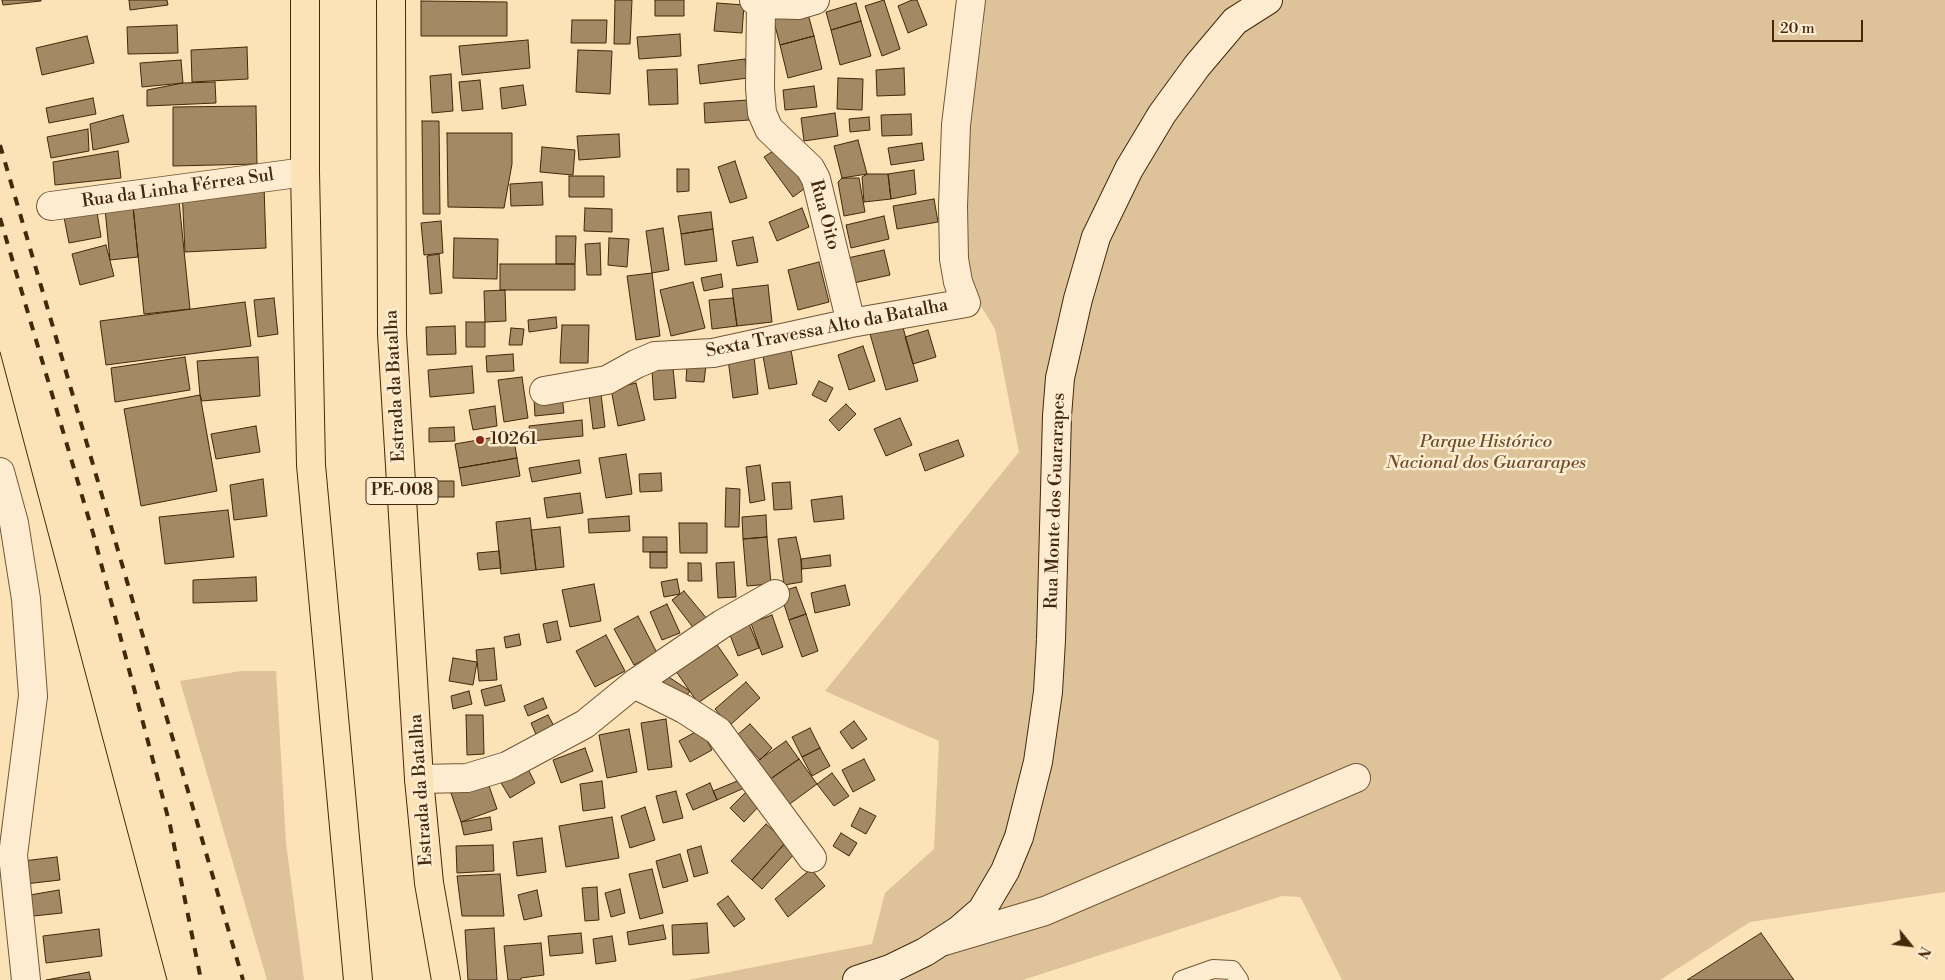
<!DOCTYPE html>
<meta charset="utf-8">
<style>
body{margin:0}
#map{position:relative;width:1945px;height:980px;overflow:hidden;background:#fce2b7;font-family:"Libre Bodoni",serif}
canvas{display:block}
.north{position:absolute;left:1885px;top:920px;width:50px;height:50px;-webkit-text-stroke:4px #fdecd0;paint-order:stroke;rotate:119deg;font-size:14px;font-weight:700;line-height:20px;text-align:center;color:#43280a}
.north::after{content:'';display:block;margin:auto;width:18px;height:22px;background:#43280a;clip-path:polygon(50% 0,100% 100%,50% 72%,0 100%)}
.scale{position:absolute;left:1772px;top:20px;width:91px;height:22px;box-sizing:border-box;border:2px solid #43280a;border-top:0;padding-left:6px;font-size:15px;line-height:18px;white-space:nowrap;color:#43280a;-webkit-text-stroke:4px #fdecd0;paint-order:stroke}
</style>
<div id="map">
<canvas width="1945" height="980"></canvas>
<div class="north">N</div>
<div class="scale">20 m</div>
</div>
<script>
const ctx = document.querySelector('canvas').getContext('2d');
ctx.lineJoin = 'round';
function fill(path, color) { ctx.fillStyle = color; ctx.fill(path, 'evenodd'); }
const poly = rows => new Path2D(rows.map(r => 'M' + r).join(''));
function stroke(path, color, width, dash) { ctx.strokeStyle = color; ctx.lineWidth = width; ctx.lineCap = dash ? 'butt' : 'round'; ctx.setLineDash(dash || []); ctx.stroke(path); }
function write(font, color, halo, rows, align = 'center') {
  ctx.font = font + ' "Libre Bodoni",serif'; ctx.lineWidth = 5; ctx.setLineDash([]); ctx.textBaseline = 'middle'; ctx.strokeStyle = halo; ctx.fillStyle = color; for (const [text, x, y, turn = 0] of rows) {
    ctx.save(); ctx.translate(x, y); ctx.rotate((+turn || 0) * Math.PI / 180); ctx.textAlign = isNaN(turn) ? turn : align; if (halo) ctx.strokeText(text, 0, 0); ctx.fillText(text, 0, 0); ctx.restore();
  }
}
const green = poly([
 [976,0,1945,0,1945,892,1750,922,1660,980,1342,980,1303,902,1300,897,1282,896,1023,980,688,980,872,944,885,893,934,849,939,741,825,691,1019,452,995,329,979,303,966,260,964,149,984,25],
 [241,671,276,671,286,843,304,980,267,980,180,681]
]);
const building = poly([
 [2,0,41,0,41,1,3,5,2,0],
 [129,0,167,0,168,5,130,10,129,0],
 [615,0,632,0,630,44,614,44,615,0],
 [655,0,684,0,684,16,655,16,655,0],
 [884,0,900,49,882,56,865,6,884,0],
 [912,0,917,0,927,25,908,33,898,6,912,0],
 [421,1,507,2,507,36,421,36,421,1],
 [717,3,744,5,742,33,714,31,717,3],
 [856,3,861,21,831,30,826,12,856,3],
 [807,10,814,36,780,45,773,18,807,10],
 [572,20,607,20,606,43,571,43,572,20],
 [861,21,871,56,840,65,831,30,861,21],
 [177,25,178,53,128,54,127,27,177,25],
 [680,34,681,56,639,59,637,37,680,34],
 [87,36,94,63,42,75,36,48,87,36],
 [814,36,822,69,788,78,780,45,814,36],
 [528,40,530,68,462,75,459,46,528,40],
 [247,47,248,79,192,82,191,50,247,47],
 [578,50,612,51,610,94,576,92,578,50],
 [745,59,748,78,700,84,698,65,745,59],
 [181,60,183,83,142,87,140,63,181,60],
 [904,68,905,95,877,96,876,70,904,68],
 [677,69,678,104,649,105,647,70,677,69],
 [451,74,453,111,432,113,430,76,451,74],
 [838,78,863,79,862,110,837,109,838,78],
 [480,80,483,109,462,111,459,82,480,80],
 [215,82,216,103,147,106,147,90,183,83,215,82],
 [523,85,526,105,502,109,500,88,523,85],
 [814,86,817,107,785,110,783,90,814,86],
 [93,98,96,114,49,123,46,108,93,98],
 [748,100,749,120,705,123,704,103,748,100],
 [256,106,257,164,173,166,173,107,256,106],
 [835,113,838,136,804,141,801,118,835,113],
 [911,114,912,135,882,136,881,115,911,114],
 [123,115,129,142,93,150,90,124,123,115],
 [869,117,870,130,850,132,849,119,869,117],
 [422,121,439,121,440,214,423,214,422,121],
 [88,129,89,151,51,158,47,137,88,129],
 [447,133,512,133,512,164,504,208,448,207,447,133],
 [619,134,620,157,579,160,577,136,619,134],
 [858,140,867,174,842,178,834,146,858,140],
 [922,143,924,160,891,165,888,148,922,143],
 [542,147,575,150,573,175,540,172,542,147],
 [779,147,808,186,793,197,764,157,779,147],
 [118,151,121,178,55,185,53,162,118,151],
 [735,161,747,198,730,203,718,167,735,161],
 [677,169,689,169,689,191,677,192,677,169],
 [914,170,916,194,891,199,888,174,914,170],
 [867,174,888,174,891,199,864,202,862,177,867,174],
 [569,176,604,176,604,197,569,197,569,176],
 [842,178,859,178,865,212,844,216,838,182,842,178],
 [542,182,543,205,511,206,510,184,542,182],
 [264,185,266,248,185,252,182,189,264,185],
 [934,199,938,222,897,229,893,206,934,199],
 [179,201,190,309,144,314,133,206,179,201],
 [96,206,101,237,69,243,63,212,96,206],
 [133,206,138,257,110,260,105,209,133,206],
 [585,208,612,209,612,232,584,231,585,208],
 [802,208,809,227,777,241,769,222,802,208],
 [711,212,713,229,681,234,678,216,711,212],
 [884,216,889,239,851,248,846,225,884,216],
 [441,221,443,253,424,255,421,223,441,221],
 [663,228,669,270,652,273,646,231,663,228],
 [713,229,717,261,685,265,681,234,713,229],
 [556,236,576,236,575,264,556,264,556,236],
 [753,237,758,262,737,266,732,241,753,237],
 [454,238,498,239,497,279,453,278,454,238],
 [609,238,629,239,627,267,608,265,609,238],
 [600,243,601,275,587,275,585,244,600,243],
 [106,245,114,276,80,285,72,254,106,245],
 [884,250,890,275,849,284,843,259,884,250],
 [439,254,442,293,430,294,427,256,439,254],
 [819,262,829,302,798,310,788,270,819,262],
 [500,264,575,264,575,290,500,290,500,264],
 [652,273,660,336,636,340,627,276,652,273],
 [721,274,723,287,704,291,701,278,721,274],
 [693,282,705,328,671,336,660,290,693,282],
 [768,285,772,322,737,326,732,289,768,285],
 [505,290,506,321,485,322,484,291,505,290],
 [274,298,278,334,258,337,254,300,274,298],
 [733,298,737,326,712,329,709,300,733,298],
 [245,302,251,346,106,365,100,321,245,302],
 [556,317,557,328,529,332,528,320,556,317],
 [466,322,485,322,485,347,466,347,466,322],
 [902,324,918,381,886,390,870,334,902,324],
 [562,325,589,325,588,363,560,363,562,325],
 [455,326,456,354,427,355,426,327,455,326],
 [511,328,524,329,522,345,509,345,511,328],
 [928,330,936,357,913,364,905,337,928,330],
 [863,346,875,381,849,390,838,355,863,346],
 [791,350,797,384,769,389,763,356,791,350],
 [513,354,514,371,487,372,486,356,513,354],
 [754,356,758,394,733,398,728,359,754,356],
 [185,357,190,390,115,402,111,368,185,357],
 [258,357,260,396,202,401,200,395,197,361,258,357],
 [687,364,706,365,704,382,686,381,687,364],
 [472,366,474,393,430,397,428,370,472,366],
 [673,368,676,398,654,400,652,371,673,368],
 [522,377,528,418,504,422,498,380,522,377],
 [819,381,833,388,826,402,812,395,819,381],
 [636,383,645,420,618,426,611,389,636,383],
 [601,394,605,427,593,429,589,396,601,394],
 [200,395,217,491,141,506,124,409,200,395],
 [562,396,564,413,535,416,534,399,562,396],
 [846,404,856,414,839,431,829,420,846,404],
 [495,406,497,426,473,430,469,410,495,406],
 [900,418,912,445,886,456,874,429,900,418],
 [582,420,583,436,531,441,529,426,582,420],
 [256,426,260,452,216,459,211,434,256,426],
 [454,427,455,441,429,442,429,428,454,427],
 [513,434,517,458,459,468,455,444,513,434],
 [958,440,964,456,925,471,919,454,958,440],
 [626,454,632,494,606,498,599,458,626,454],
 [517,458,520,476,462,486,459,468,517,458],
 [579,460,581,473,532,482,529,468,579,460],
 [760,465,765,500,750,503,746,467,760,465],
 [661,473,662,491,640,492,639,474,661,473],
 [263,479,267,516,234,520,230,485,263,479],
 [431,481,454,481,454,497,430,497,431,481],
 [790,482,792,509,774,510,772,483,790,482],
 [726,488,740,489,739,527,725,527,726,488],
 [580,493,583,513,547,518,544,498,580,493],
 [842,496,844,519,814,522,811,500,842,496],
 [228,510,234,557,165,564,159,517,228,510],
 [766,515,767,537,743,539,742,517,766,515],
 [629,516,630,531,589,533,588,519,629,516],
 [530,518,536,570,501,574,496,522,530,518],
 [679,523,707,523,707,553,680,553,679,523],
 [560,527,564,567,536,570,531,530,560,527],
 [643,537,667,537,667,552,643,552,643,537],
 [767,537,771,584,747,586,743,539,767,537],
 [796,537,801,559,802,582,784,585,778,539,796,537],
 [499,551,501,568,479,570,477,553,499,551],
 [650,552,667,552,667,568,650,568,650,552],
 [830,555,831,566,802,569,801,559,830,555],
 [734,562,736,597,718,598,716,563,734,562],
 [688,563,701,563,702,581,688,581,688,563],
 [256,577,257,601,193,603,193,580,256,577],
 [677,579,680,594,664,597,661,582,677,579],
 [594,584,601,621,570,627,562,590,594,584],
 [845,585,850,605,815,613,811,593,845,585],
 [796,587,806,614,789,620,780,592,796,587],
 [684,591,708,620,695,630,672,600,684,591],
 [667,604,680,633,662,640,650,612,667,604],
 [806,614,818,651,802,657,789,620,806,614],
 [772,615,783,647,762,655,751,623,772,615],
 [638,616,657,653,634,665,614,629,638,616],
 [747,619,759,648,738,656,727,627,747,619],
 [557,621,561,640,547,643,543,624,557,621],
 [519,634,521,645,506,648,504,637,519,634],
 [606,635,625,671,595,687,576,651,606,635],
 [711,636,738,675,698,703,671,664,711,636],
 [494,648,497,680,479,681,476,650,494,648],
 [453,658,477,662,473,685,449,681,453,658],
 [661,672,690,691,682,702,653,683,661,672],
 [746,682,760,698,729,726,715,709,746,682],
 [501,685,505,701,485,706,481,690,501,685],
 [469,691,472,704,453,709,451,696,469,691],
 [543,698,547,708,528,716,524,706,543,698],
 [466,715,483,715,484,754,467,755,466,715],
 [548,715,556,730,538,739,531,723,548,715],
 [666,719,672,767,648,770,641,723,666,719],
 [854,721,867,739,852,749,840,732,854,721],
 [750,724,772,748,760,760,737,735,750,724],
 [810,728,820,748,802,757,792,737,810,728],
 [629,729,637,772,607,778,599,735,629,729],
 [701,729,712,750,690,762,679,741,701,729],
 [786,741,799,759,769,780,756,762,786,741],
 [585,748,593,771,561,783,553,760,585,748],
 [820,748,830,766,812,776,802,757,820,748],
 [799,759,817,784,787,806,769,780,799,759],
 [864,759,875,780,853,792,842,770,864,759],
 [526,765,535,783,510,798,497,776,526,765],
 [832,773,849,796,834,806,817,784,832,773],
 [747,777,751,785,717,800,713,791,747,777],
 [487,780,497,809,461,822,451,793,487,780],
 [602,781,605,808,583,811,580,784,602,781],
 [710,783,717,800,693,810,686,794,710,783],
 [676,791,683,818,663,823,656,796,676,791],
 [746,792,760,805,744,822,730,808,746,792],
 [645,807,655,840,630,848,621,816,645,807],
 [860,808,876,816,866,834,851,826,860,808],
 [490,817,492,830,464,835,461,822,490,817],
 [612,817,619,858,566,867,559,826,612,817],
 [766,824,786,842,752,880,731,861,766,824],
 [841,833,857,843,849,856,833,846,841,833],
 [542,838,546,872,517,876,513,842,542,838],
 [786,842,796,852,762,889,752,880,786,842],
 [493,845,494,871,457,873,456,846,493,845],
 [701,846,708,873,694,877,687,850,701,846],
 [680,854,688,881,663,888,656,861,680,854],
 [57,857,60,880,25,884,23,861,57,857],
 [652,869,663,913,640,919,629,874,652,869],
 [811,869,825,886,788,917,775,899,811,869],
 [500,874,504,916,462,916,457,876,500,874],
 [597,887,599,920,585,921,582,888,597,887],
 [620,889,625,913,611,917,605,893,620,889],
 [59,890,62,913,24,917,24,896,59,890],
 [537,890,542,916,524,920,518,895,537,890],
 [728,896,745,919,734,927,717,904,728,896],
 [707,923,709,953,673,955,672,925,707,923],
 [663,925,666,939,629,945,627,932,663,925],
 [494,928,497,980,468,980,465,930,494,928],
 [99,929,102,956,46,963,43,936,99,929],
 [581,933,583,953,550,956,548,936,581,933],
 [1761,933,1794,980,1687,980,1761,933],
 [612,936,616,961,596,964,593,939,612,936],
 [541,943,544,975,521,978,521,980,508,980,504,946,541,943],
 [89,972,91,980,46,980,89,972]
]);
const service = poly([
 [1182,980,1213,969,1232,970,1239,980]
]);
const minor = poly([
 [754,0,761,4,798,5,815,0],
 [761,4,760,88,762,113,769,129,810,168,816,179,851,323],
 [51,206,305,172],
 [544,391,607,380,636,364,655,356,713,353,851,323,966,303,958,282,954,259,953,206,956,125,971,0],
 [0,472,14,523,26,599,33,696,13,855,26,980],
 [634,684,684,709,718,731,812,858],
 [419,779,467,778,507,766,585,724,634,684,722,624,775,594],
 [944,941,1045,911,1356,778]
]);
const secondary = poly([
 [857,980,890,969,925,952,959,930,982,910,1005,871,1019,837,1038,762,1048,692,1051,640,1057,416,1060,378,1078,299,1096,237,1129,169,1162,114,1197,66,1235,21,1268,0]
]);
const trunk = poly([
 [305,0,305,172,311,465,358,980],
 [391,0,392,334,419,779,429,883,446,980]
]);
const tram = poly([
 [0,352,167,980]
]);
const rail = poly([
 [0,145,243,980],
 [0,218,93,533,170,825,201,980]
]);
const markers = [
 [480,440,5,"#8f2418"]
];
const shields = [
 [402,491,72]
];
const shieldNames = [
 ["PE-008",402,491]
];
const streetNames = [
 ["Rua da Linha Férrea Sul",178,189,-8],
 ["Rua Oito",824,215,75],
 ["Sexta Travessa Alto da Batalha",827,329,-11],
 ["Estrada da Batalha",396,386,-93],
 ["Rua Monte dos Guararapes",1056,501,-88],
 ["Estrada da Batalha",422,790,-94]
];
const poiNames = [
 ["10261",490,440]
];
const parkNames = [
 ["Parque Histórico",1486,443],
 ["Nacional dos Guararapes",1486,464]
];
fill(green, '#ddc29a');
fill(building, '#a38964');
stroke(building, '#43280a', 1);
stroke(service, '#715635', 20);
stroke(minor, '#715635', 30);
stroke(secondary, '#43280a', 30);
stroke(trunk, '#43280a', 30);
stroke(service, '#fdecd0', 18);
stroke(minor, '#fdecd0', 28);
stroke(secondary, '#fdecd0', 28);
stroke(trunk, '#fce2b7', 28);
stroke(tram, '#43280a', 1);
stroke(rail, '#43280a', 4, [9, 9]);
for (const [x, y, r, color] of markers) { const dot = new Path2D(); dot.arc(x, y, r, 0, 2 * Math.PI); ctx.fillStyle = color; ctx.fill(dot); stroke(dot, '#fdecd0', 2); }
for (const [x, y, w] of shields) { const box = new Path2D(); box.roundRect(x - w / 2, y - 13.5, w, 27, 4); ctx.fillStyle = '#fdecd0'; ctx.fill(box); stroke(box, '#43280a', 1); }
write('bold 16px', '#43280a', null, shieldNames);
write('18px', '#43280a', '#fdecd0', streetNames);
write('18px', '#43280a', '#fdecd0', poiNames, 'left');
write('italic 18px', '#6a4e2e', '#fdecd0', parkNames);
</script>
